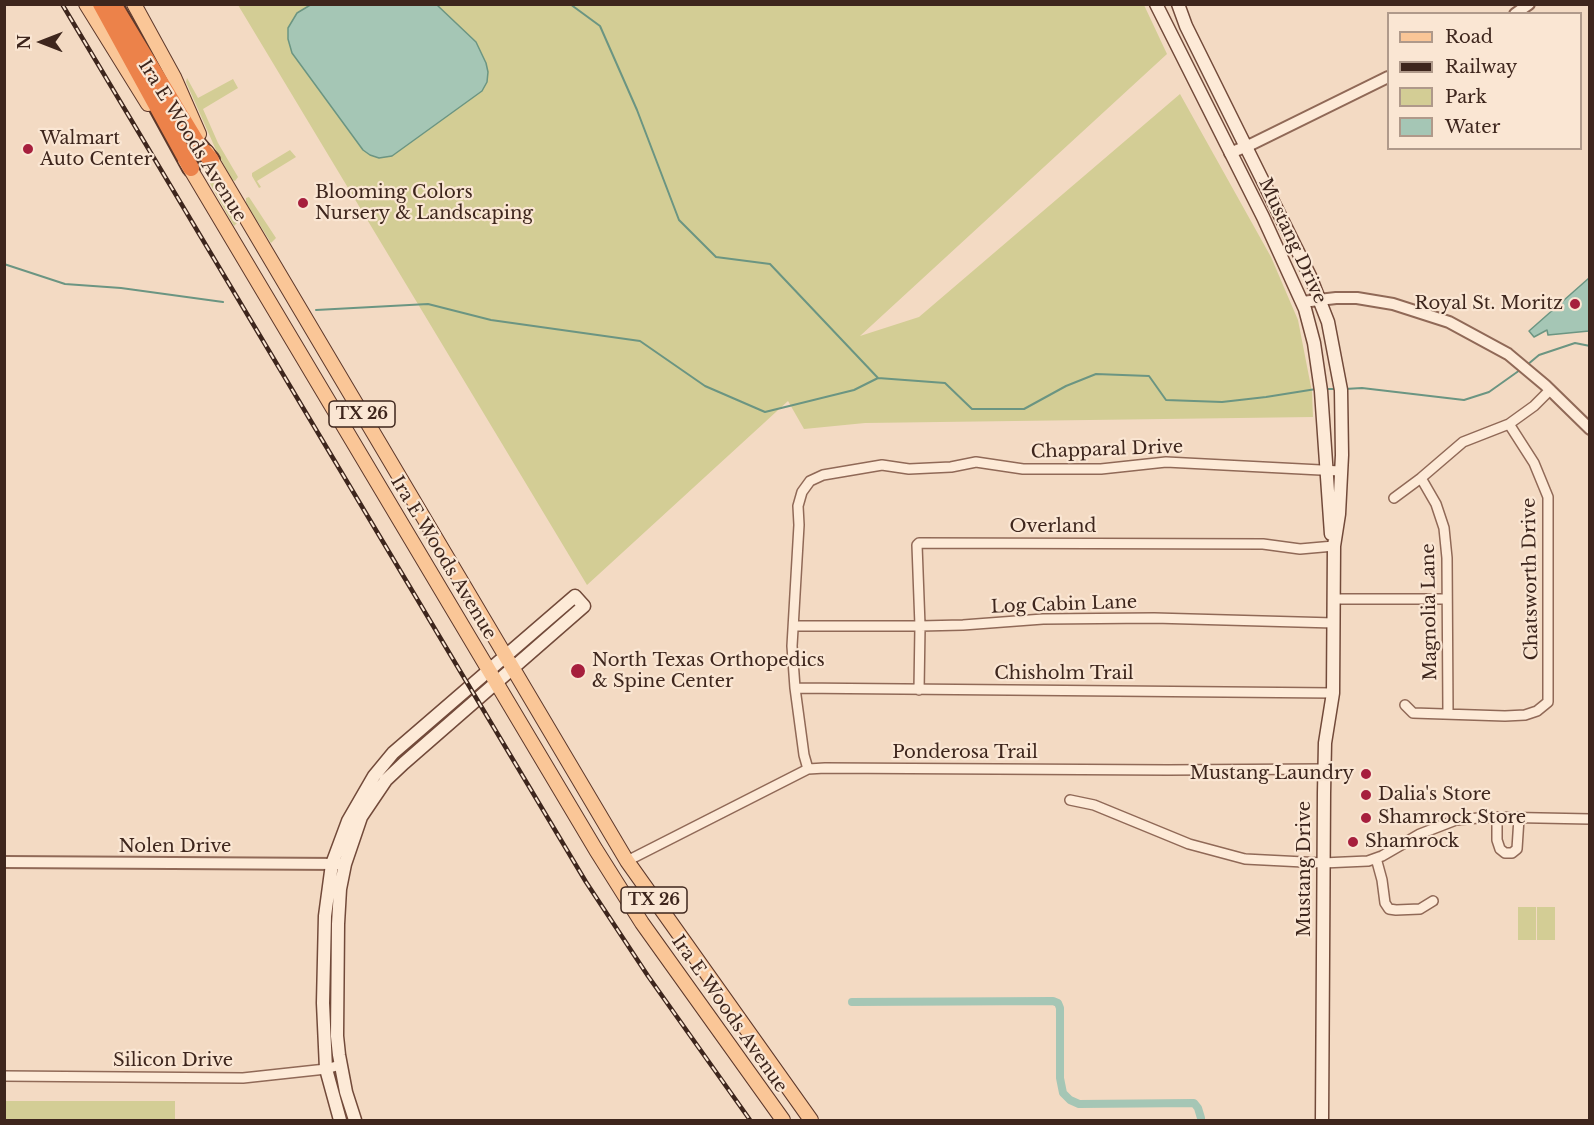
<!DOCTYPE html>
<style>
body{margin:0}
#map{position:relative;width:1594px;height:1125px;overflow:hidden;background:#f3dac3;font-family:"Libre Baskerville",serif}
canvas{display:block}
.frame{position:absolute;inset:0;border:6px solid #3e261d;pointer-events:none}
.legend{position:absolute;left:1387px;top:12px;width:195px;height:138px;box-sizing:border-box;background:#fae6d3;border:2px solid #af998a;margin:0;padding:8px 10px;list-style:none;font-size:18px;color:#3e261d}
.legend li{display:flex;align-items:center;gap:12px;height:30px}
.legend b{width:30px;border:2px solid #af998a}
.north{position:absolute;left:12px;top:12px;width:60px;height:60px;-webkit-text-stroke:4px #fae6d3;paint-order:stroke;rotate:270deg;font-size:16px;font-weight:700;line-height:24px;text-align:center;color:#3e261d}
.north::after{content:'';display:block;margin:auto;width:21px;height:27px;background:#3e261d;clip-path:polygon(50% 0,100% 100%,50% 72%,0 100%)}
</style>
<div id="map">
<canvas width="1594" height="1125"></canvas>
<div class="frame"></div>
<ul class="legend">
<li><b style="height:8px;background:#fac697"></b>Road</li>
<li><b style="height:8px;background:#3e261d"></b>Railway</li>
<li><b style="height:16px;background:#d3cd95"></b>Park</li>
<li><b style="height:16px;background:#a5c6b5"></b>Water</li>
</ul>
<div class="north">N</div>
</div>
<script>
const ctx = document.querySelector('canvas').getContext('2d');
ctx.lineJoin = 'round';
function fill(path, color) { ctx.fillStyle = color; ctx.fill(path, 'evenodd'); }
const poly = rows => new Path2D(rows.map(r => 'M' + r).join(''));
function stroke(path, color, width, dash) { ctx.strokeStyle = color; ctx.lineWidth = width; ctx.lineCap = dash ? 'butt' : 'round'; ctx.setLineDash(dash || []); ctx.stroke(path); }
function write(font, color, halo, rows, align = 'center') {
  ctx.font = font + ' "Libre Baskerville",serif'; ctx.lineWidth = 4.5; ctx.setLineDash([]); ctx.textBaseline = 'middle'; ctx.strokeStyle = halo; ctx.fillStyle = color; for (const [text, x, y, turn = 0] of rows) {
    ctx.save(); ctx.translate(x, y); ctx.rotate((+turn || 0) * Math.PI / 180); ctx.textAlign = isNaN(turn) ? turn : align; if (halo) ctx.strokeText(text, 0, 0); ctx.fillText(text, 0, 0); ctx.restore();
  }
}
const green = poly([
 [238,5,1144,5,1167,54,860,336,919,317,1180,94,1271,257,1298,320,1312,392,1313,417,865,423,804,429,788,401,587,585],
 [187,78,198,98,233,79,238,88,203,109,218,143,238,177,235,181,232,180,216,150,186,82],
 [165,104,180,122,238,222,234,226],
 [290,150,296,157,257,181,261,187,259,188,252,176,252,173],
 [249,197,276,238,271,243,246,203,246,198],
 [1518,907,1536,907,1536,940,1518,940],
 [1537,907,1555,907,1555,940,1537,940],
 [5,1101,175,1101,175,1120,5,1120]
]);
const water = poly([
 [312,4,437,5,476,42,486,63,488,72,487,82,482,91,392,156,379,158,370,155,363,150,292,53,288,39,288,28,297,13,312,4],
 [1589,278,1589,331,1548,335,1547,330,1534,337,1529,331,1589,278]
]);
const stream = poly([
 [570,4,600,26,637,110,679,220,716,257,770,264,878,378,945,383,972,409,1024,409,1066,386,1096,374,1149,376,1166,400,1222,402,1266,397,1316,389],
 [4,264,65,284,121,288,223,302],
 [316,310,428,304,491,320,640,341,705,386,765,412,854,390,878,378],
 [1527,365,1539,355,1575,343,1590,346],
 [1324,389,1337,389],
 [1345,389,1362,388,1464,400,1489,392,1520,370]
]);
const canal = poly([
 [852,1002,1053,1001,1058,1003,1060,1008,1060,1078,1063,1093,1070,1100,1079,1104,1194,1103,1198,1108,1201,1118]
]);
const minor = poly([
 [1421,478,1436,504,1444,528,1447,558,1448,714],
 [1394,498,1421,478,1463,442,1509,424,1534,406,1550,390],
 [1334,599,1446,599],
 [795,626,920,626,963,625,1043,619,1154,618,1334,623],
 [795,688,1333,693],
 [919,690,920,626,917,545,919,543,1263,544,1300,549,1334,546],
 [1405,705,1413,713,1505,716,1525,715,1537,711,1548,702,1548,497,1534,463,1509,424],
 [808,769,804,755,795,688,792,646,799,525,798,506,802,492,810,481,823,475,882,465,909,469,951,467,976,462,1023,469,1101,469,1166,462,1340,471],
 [1070,800,1094,805,1189,844,1245,859,1323,863,1368,861,1382,856,1420,834,1456,820,1490,817,1590,819],
 [1497,818,1497,840,1500,849,1505,853,1512,853,1517,849,1519,818],
 [1376,858,1382,880,1385,903,1389,909,1396,910,1420,909,1433,901],
 [627,861,808,769,825,768,1168,770,1324,769],
 [4,1076,243,1078,326,1069,340,1065]
]);
const tertiary = poly([
 [1515,14,1529,4],
 [1230,153,1252,144,1388,77],
 [1302,302,1336,298,1357,298,1393,304,1449,322,1508,354,1545,385,1590,429],
 [4,862,340,864]
]);
const secondary = poly([
 [1156,4,1263,217,1305,309,1314,343,1321,391,1331,534],
 [1178,4,1186,26,1310,276,1328,322,1341,390,1342,455,1339,514,1334,546,1333,693,1325,743,1324,793,1322,1120],
 [340,1120,326,1069,323,1003,325,916,332,864,348,821,374,776,393,753,575,596,584,606,404,763,386,780,361,817,345,864,340,889,338,924,337,1036,339,1055,346,1092,355,1120]
]);
const primary = poly([
 [86,4,148,104],
 [134,4,174,77,199,134],
 [207,152,627,861,811,1120],
 [185,160,596,850,642,923,783,1120]
]);
const motorway = poly([
 [101,4,191,168],
 [113,4,198,145,211,160]
]);
const rail = poly([
 [62,4,586,882,648,976,750,1120]
]);
const markers = [
 [28,149,6,"#a61f3d"],
 [303,203,6,"#a61f3d"],
 [1575,304,6,"#a61f3d"],
 [578,671,8,"#a61f3d"],
 [1366,774,6,"#a61f3d"],
 [1366,795,6,"#a61f3d"],
 [1366,818,6,"#a61f3d"],
 [1353,842,6,"#a61f3d"]
];
const shields = [
 [362,414,66],
 [654,900,66]
];
const shieldNames = [
 ["TX 26",362,414],
 ["TX 26",654,900]
];
const poiNames = [
 ["Walmart",40,139],
 ["Auto Center",40,160],
 ["Blooming Colors",315,193],
 ["Nursery & Landscaping",315,214],
 ["Royal St. Moritz",1563,304,"right"],
 ["North Texas Orthopedics",592,661],
 ["& Spine Center",592,682],
 ["Mustang Laundry",1354,774,"right"],
 ["Dalia's Store",1378,795],
 ["Shamrock Store",1378,818],
 ["Shamrock",1365,842]
];
const streetNames = [
 ["Ira E Woods Avenue",192,141,58],
 ["Mustang Drive",1292,241,65],
 ["Chapparal Drive",1107,450,-2],
 ["Overland",1053,527],
 ["Ira E Woods Avenue",443,558,59],
 ["Chatsworth Drive",1531,579,-91],
 ["Log Cabin Lane",1064,605,-2],
 ["Magnolia Lane",1430,612,-91],
 ["Chisholm Trail",1064,674],
 ["Ponderosa Trail",965,753],
 ["Nolen Drive",175,847],
 ["Mustang Drive",1305,869,-90],
 ["Ira E Woods Avenue",729,1014,55],
 ["Silicon Drive",173,1061]
];
fill(green, '#d3cd95');
fill(water, '#a5c6b5');
stroke(water, '#6b9582', 1.5);
stroke(stream, '#6b9582', 2);
stroke(canal, '#a5c6b5', 8);
stroke(minor, '#906957', 12);
stroke(tertiary, '#906957', 14);
stroke(secondary, '#724a3a', 15);
stroke(primary, '#5d382b', 16);
stroke(motorway, '#5d382b', 20);
stroke(minor, '#fdead7', 9);
stroke(tertiary, '#fdead7', 10);
stroke(secondary, '#fdead7', 12);
stroke(primary, '#fac697', 14);
stroke(motorway, '#ec824a', 16);
stroke(rail, '#3e261d', 4.5);
stroke(rail, '#fae6d3', 2, [7]);
for (const [x, y, r, color] of markers) { const dot = new Path2D(); dot.arc(x, y, r, 0, 2 * Math.PI); ctx.fillStyle = color; ctx.fill(dot); stroke(dot, '#fae6d3', 2); }
for (const [x, y, w] of shields) { const box = new Path2D(); box.roundRect(x - w / 2, y - 13, w, 26, 4.5); ctx.fillStyle = '#fae6d3'; ctx.fill(box); stroke(box, '#3e261d', 1.5); }
write('bold 16px', '#3e261d', null, shieldNames);
write('18px', '#3e261d', '#fae6d3', poiNames, 'left');
write('18px', '#3e261d', '#fae6d3', streetNames);
</script>
